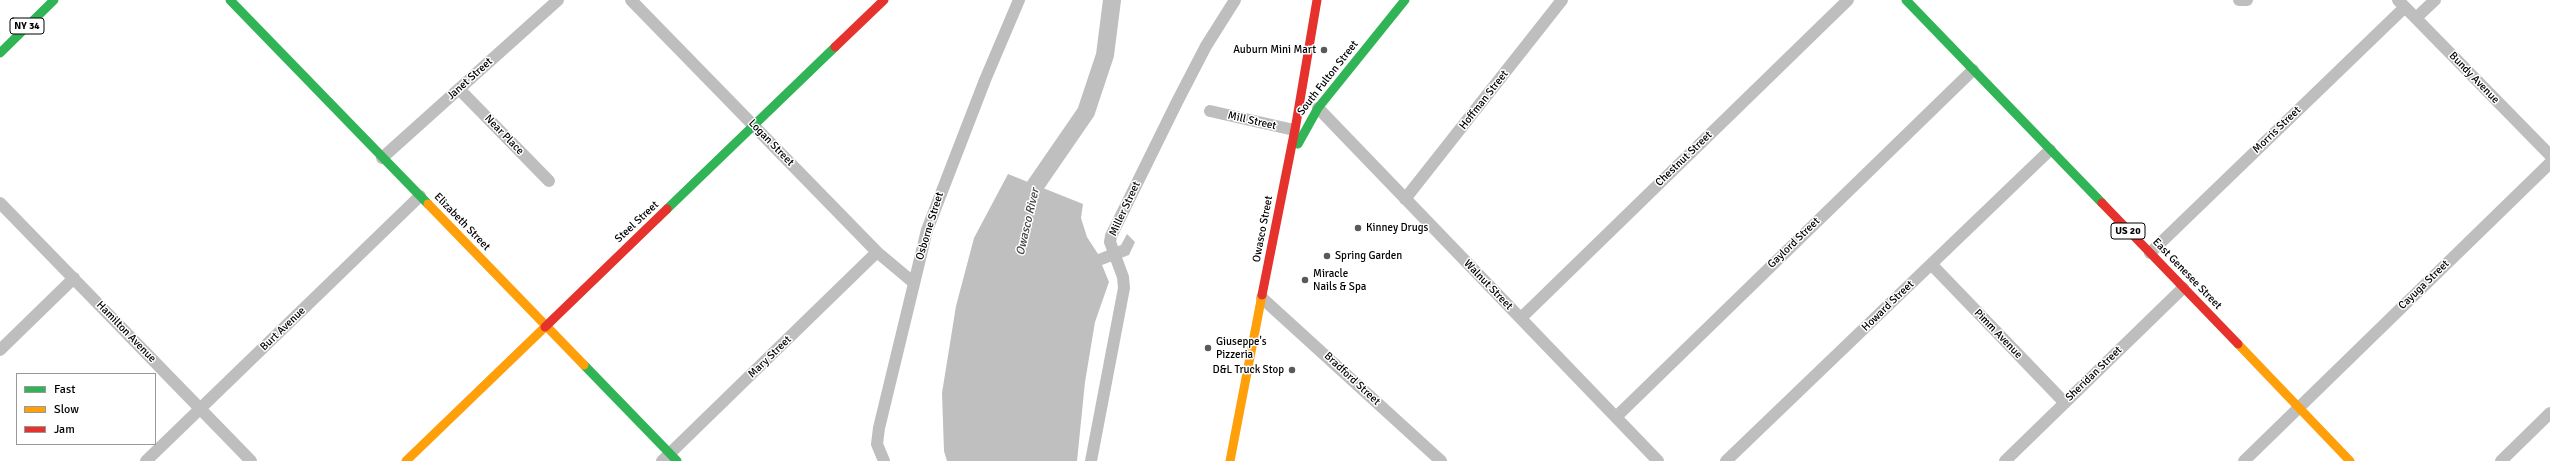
<!DOCTYPE html>
<style>
body{margin:0}
#map{position:relative;width:2550px;height:461px;overflow:hidden;background:#fff;font-family:Signika,sans-serif}
canvas{display:block}
.legend{position:absolute;left:16px;top:373px;width:140px;height:72px;box-sizing:border-box;background:#fff;border:1px solid #999;margin:0;padding:5px 7px;list-style:none;font-size:12px;color:#000}
.legend li{display:flex;align-items:center;gap:8px;height:20px}
.legend b{width:20px;border:1px solid #999}
</style>
<div id="map">
<canvas width="2550" height="461"></canvas>
<ul class="legend">
<li><b style="height:5px;background:#30b455"></b>Fast</li>
<li><b style="height:5px;background:#ff9f0a"></b>Slow</li>
<li><b style="height:5px;background:#e5322d"></b>Jam</li>
</ul>
</div>
<script>
const ctx = document.querySelector('canvas').getContext('2d');
ctx.lineJoin = 'round';
function fill(path, color) { ctx.fillStyle = color; ctx.fill(path, 'evenodd'); }
const poly = rows => new Path2D(rows.map(r => 'M' + r).join(''));
function stroke(path, color, width, dash) { ctx.strokeStyle = color; ctx.lineWidth = width; ctx.lineCap = dash ? 'butt' : 'round'; ctx.setLineDash(dash || []); ctx.stroke(path); }
function write(font, color, halo, rows, align = 'center') {
  ctx.font = font + ' Signika,sans-serif'; ctx.lineWidth = 3; ctx.setLineDash([]); ctx.textBaseline = 'middle'; ctx.strokeStyle = halo; ctx.fillStyle = color; for (const [text, x, y, turn = 0] of rows) {
    ctx.save(); ctx.translate(x, y); ctx.rotate((+turn || 0) * Math.PI / 180); ctx.textAlign = isNaN(turn) ? turn : align; if (halo) ctx.strokeText(text, 0, 0); ctx.fillText(text, 0, 0); ctx.restore();
  }
}
const water = poly([
 [1008,174,1083,204,1081,218,1087,237,1098,254,1121,245,1127,234,1135,242,1129,255,1102,265,1109,282,1095,322,1085,382,1077,461,947,461,944,451,942,393,956,306,974,238]
]);
const river = poly([
 [1030,209,1035,186,1086,112,1105,55,1112,0]
]);
const street = poly([
 [631,0,877,252,914,283],
 [2239,0,2247,0],
 [2398,0,2550,155],
 [2416,18,2435,0],
 [459,89,549,181],
 [1318,108,1658,461],
 [1210,111,1294,130],
 [382,158,558,0],
 [1405,199,1562,0],
 [0,203,251,461],
 [2150,253,2405,7],
 [1932,265,2065,403],
 [1262,298,1441,461],
 [1521,318,1848,0],
 [0,350,74,278],
 [1616,417,1973,70],
 [146,461,420,196],
 [662,461,877,252],
 [884,461,877,444,879,428,927,230,985,80,1019,0],
 [1091,461,1124,288,1123,277,1110,242,1111,236,1177,102,1206,46,1235,0],
 [1726,461,2050,150],
 [2005,461,2183,288],
 [2244,461,2550,163],
 [2501,461,2550,413]
]);
const fast = poly([
 [230,0,428,204],
 [1906,0,2102,203],
 [0,53,54,0],
 [1298,144,1318,108,1405,0],
 [667,209,835,47],
 [584,365,677,461]
]);
const slow = poly([
 [428,204,584,365],
 [2238,344,2350,461],
 [406,461,545,327],
 [1230,461,1262,295]
]);
const jam = poly([
 [835,47,884,0],
 [2102,203,2238,344],
 [1262,295,1296,124,1317,0],
 [545,327,667,209]
]);
const markers = [
 [1324,50,4,"#595959"],
 [1358,228,4,"#595959"],
 [1327,256,4,"#595959"],
 [1305,280,4,"#595959"],
 [1208,348,4,"#595959"],
 [1292,370,4,"#595959"]
];
const shields = [
 [27,26,34],
 [2128,231,34]
];
const shieldNames = [
 ["NY 34",27,26],
 ["US 20",2128,231]
];
const poiNames = [
 ["Auburn Mini Mart",1316,50,"right"],
 ["Kinney Drugs",1366,228],
 ["Spring Garden",1335,256],
 ["Miracle",1313,274],
 ["Nails & Spa",1313,287],
 ["Giuseppe's",1216,342],
 ["Pizzeria",1216,355],
 ["D&L Truck Stop",1284,370,"right"]
];
const streetNames = [
 ["South Fulton Street",1328,78,-52],
 ["Bundy Avenue",2474,78,46],
 ["Janet Street",470,79,-42],
 ["Hoffman Street",1484,100,-52],
 ["Mill Street",1252,121,13],
 ["Morris Street",2277,130,-44],
 ["Near Place",504,135,46],
 ["Logan Street",771,143,46],
 ["Chestnut Street",1684,159,-44],
 ["Miller Street",1125,209,-65],
 ["Elizabeth Street",462,222,46],
 ["Steel Street",637,222,-43],
 ["Osborne Street",930,226,-73],
 ["Owasco Street",1263,229,-79],
 ["Gaylord Street",1794,243,-44],
 ["East Genesee Street",2187,274,46],
 ["Walnut Street",1488,285,46],
 ["Cayuga Street",2424,285,-44],
 ["Howard Street",1888,306,-44],
 ["Burt Avenue",283,329,-44],
 ["Hamilton Avenue",126,332,46],
 ["Pimm Avenue",1998,334,46],
 ["Mary Street",770,357,-44],
 ["Sheridan Street",2094,374,-44],
 ["Bradford Street",1352,379,43]
];
const waterNames = [
 ["Owasco River",1028,222,-77]
];
fill(water, '#bfbfbf');
stroke(river, '#bfbfbf', 18);
stroke(street, '#bebebe', 12);
stroke(fast, '#30b455', 9);
stroke(slow, '#ff9f0a', 9);
stroke(jam, '#e5322d', 9);
for (const [x, y, r, color] of markers) { const dot = new Path2D(); dot.arc(x, y, r, 0, 2 * Math.PI); ctx.fillStyle = color; ctx.fill(dot); stroke(dot, '#fff', 1.5); }
for (const [x, y, w] of shields) { const box = new Path2D(); box.roundRect(x - w / 2, y - 8, w, 16, 3); ctx.fillStyle = '#fff'; ctx.fill(box); stroke(box, '#000', 1); }
write('bold 10px', '#000', null, shieldNames);
write('11px', '#000', '#fff', poiNames, 'left');
write('11px', '#000', '#fff', streetNames);
write('italic 12px', '#444', '#fff', waterNames);
</script>
